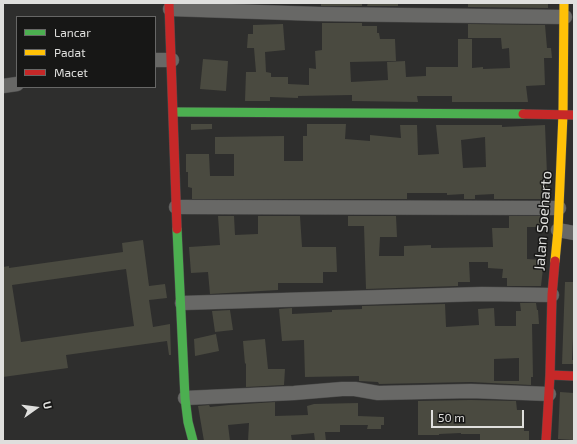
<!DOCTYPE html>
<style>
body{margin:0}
#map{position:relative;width:577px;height:444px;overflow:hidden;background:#2e2e2d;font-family:"Exo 2",sans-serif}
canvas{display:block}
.frame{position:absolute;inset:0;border:4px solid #dfdfdd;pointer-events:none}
.legend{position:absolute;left:16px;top:16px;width:140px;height:72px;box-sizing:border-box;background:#171716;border:1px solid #676766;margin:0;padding:5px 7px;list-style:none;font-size:12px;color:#dfdfdd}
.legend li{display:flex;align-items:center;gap:8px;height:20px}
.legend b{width:20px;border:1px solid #676766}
.north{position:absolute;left:16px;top:388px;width:40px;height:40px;-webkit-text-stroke:3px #171716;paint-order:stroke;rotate:76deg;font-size:11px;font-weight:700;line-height:16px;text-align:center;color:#dfdfdd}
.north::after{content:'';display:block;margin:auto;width:14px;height:18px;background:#dfdfdd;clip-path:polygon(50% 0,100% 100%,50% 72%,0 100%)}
.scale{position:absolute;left:431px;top:410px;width:93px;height:18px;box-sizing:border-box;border:2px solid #dfdfdd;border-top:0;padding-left:5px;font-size:12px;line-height:14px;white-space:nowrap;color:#dfdfdd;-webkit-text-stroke:3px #171716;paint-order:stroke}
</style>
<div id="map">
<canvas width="577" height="444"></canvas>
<div class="frame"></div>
<ul class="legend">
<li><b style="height:5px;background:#4caf50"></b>Lancar</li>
<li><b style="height:5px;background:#ffc107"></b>Padat</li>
<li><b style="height:5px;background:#c62828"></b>Macet</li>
</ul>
<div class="north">U</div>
<div class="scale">50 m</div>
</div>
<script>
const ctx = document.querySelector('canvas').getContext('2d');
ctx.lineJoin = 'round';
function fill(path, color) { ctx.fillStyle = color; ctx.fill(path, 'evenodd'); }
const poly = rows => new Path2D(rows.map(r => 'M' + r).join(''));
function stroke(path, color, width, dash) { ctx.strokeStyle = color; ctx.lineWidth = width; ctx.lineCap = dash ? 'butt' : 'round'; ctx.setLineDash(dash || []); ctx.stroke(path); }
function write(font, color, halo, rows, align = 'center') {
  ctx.font = font + ' "Exo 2",sans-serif'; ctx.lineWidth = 3; ctx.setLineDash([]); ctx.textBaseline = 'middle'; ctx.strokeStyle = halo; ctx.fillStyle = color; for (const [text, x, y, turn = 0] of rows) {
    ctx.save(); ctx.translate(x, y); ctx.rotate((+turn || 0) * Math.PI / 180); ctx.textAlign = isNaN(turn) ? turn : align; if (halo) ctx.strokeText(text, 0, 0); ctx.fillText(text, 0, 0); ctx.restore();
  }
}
const building = poly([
 [321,3,362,3,362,6,321,6],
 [368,3,398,3,398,6,367,6],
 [468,3,548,3,548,8,468,7],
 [322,23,362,23,362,26,377,26,377,33,379,33,380,39,395,39,396,61,350,62,351,82,388,80,387,62,405,61,406,77,426,76,426,67,458,67,458,39,472,39,472,68,483,67,483,69,510,68,509,48,502,49,501,38,468,38,468,24,545,25,547,48,551,48,552,58,544,58,545,85,526,86,528,102,452,102,452,96,417,96,418,102,352,101,352,95,298,96,298,98,270,97,270,101,245,101,246,72,256,72,254,48,247,48,248,34,253,34,253,25,283,24,285,50,265,52,266,72,271,73,271,77,288,77,288,84,309,85,309,68,316,69,315,51,322,50],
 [203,59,228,61,226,91,200,89],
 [191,124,212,124,212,129,191,130],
 [307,124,346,124,345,139,370,141,370,135,401,138,400,125,417,125,418,155,439,154,436,125,502,125,502,127,545,125,548,199,494,199,494,194,475,195,475,199,464,199,464,194,447,195,447,193,407,193,407,199,192,199,192,188,188,187,188,172,186,172,186,154,209,154,210,176,234,176,234,154,215,154,215,137,284,136,284,161,303,161,303,136,307,136],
 [485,137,486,167,463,168,461,140],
 [218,216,234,216,235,235,258,234,258,216,300,216,302,247,336,247,337,272,323,272,323,283,278,283,278,290,210,294,208,272,191,273,189,247,220,245],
 [348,216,396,216,397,237,380,237,379,256,404,256,404,246,431,245,431,248,493,247,492,228,509,228,509,216,540,216,540,227,527,227,527,259,544,260,541,286,507,286,507,278,502,278,503,269,488,268,488,262,469,262,470,282,458,282,458,286,366,289,364,226,348,226],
 [143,240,149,286,165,284,167,298,149,300,153,327,170,324,171,355,169,355,167,341,66,355,68,368,3,377,3,267,9,266,9,268,123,252,122,243],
 [126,269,134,326,21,342,12,285],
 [565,282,574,282,574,338,573,338,572,360,574,360,574,364,562,364],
 [520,303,536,303,537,310,538,310,539,324,532,324,533,377,531,377,531,385,471,382,379,384,378,382,359,381,359,376,305,377,304,340,282,341,279,309,292,308,292,314,332,312,332,310,362,309,362,306,445,304,446,327,479,325,478,309,494,308,495,326,516,326,516,311,521,311],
 [519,358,519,381,494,381,494,359],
 [230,310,233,330,215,332,212,311],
 [216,334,219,351,195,356,194,339],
 [265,339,268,369,285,369,284,385,246,387,246,363,245,364,243,341],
 [560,392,574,393,574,440,558,439],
 [471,400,516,401,517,410,523,410,524,431,529,431,529,441,480,441,480,434,461,434,461,433,439,434,439,435,418,435,418,401],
 [275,402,275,416,308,415,307,406,314,404,358,403,358,416,384,417,384,425,381,425,381,429,367,429,368,425,340,425,340,432,325,432,326,441,315,441,314,433,291,435,292,441,248,441,249,423,228,425,230,441,204,441,198,406,209,405,210,407,229,405]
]);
const street = poly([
 [170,9,319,14,565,17],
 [155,60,172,60],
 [3,86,17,84],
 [176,207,559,208],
 [558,230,574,233],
 [182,303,482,294,552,295],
 [185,398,294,393,342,389,355,389,378,393,471,391,549,394]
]);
const fast = poly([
 [174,112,523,114],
 [177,229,185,398,188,422,193,441]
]);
const slow = poly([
 [555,261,558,230,563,114,564,3]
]);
const jam = poly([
 [169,3,177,229],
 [523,114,574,115],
 [550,375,574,376],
 [546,441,550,375,552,295,555,261]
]);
const streetNames = [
 ["Jalan Soeharto",543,221,-86]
];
fill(building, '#4a4a40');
stroke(street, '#4b4b4a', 15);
stroke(fast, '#4b4b4a', 10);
stroke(slow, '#4b4b4a', 10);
stroke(jam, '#4b4b4a', 10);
stroke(street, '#686866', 14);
stroke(fast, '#4caf50', 9);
stroke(slow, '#ffc107', 9);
stroke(jam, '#c62828', 9);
write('15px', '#dfdfdd', '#171716', streetNames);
</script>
